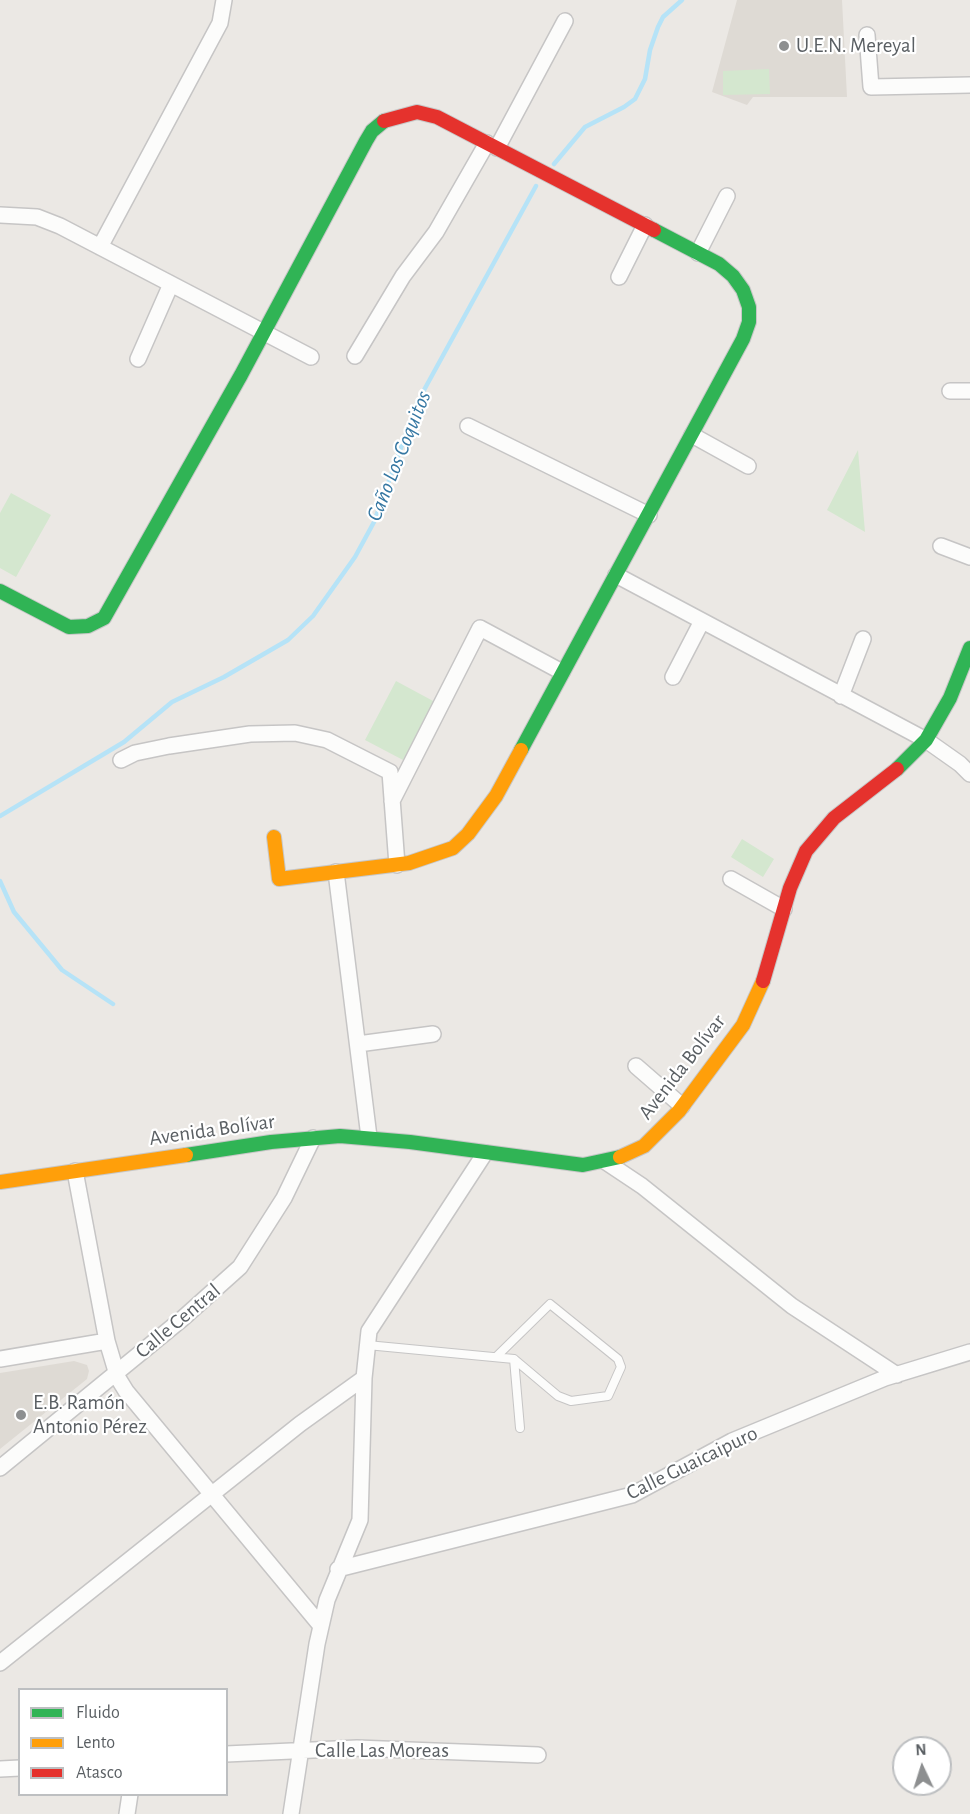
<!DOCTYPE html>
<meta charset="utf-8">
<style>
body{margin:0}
#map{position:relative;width:970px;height:1814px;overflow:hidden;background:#ebe8e4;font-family:"Alegreya Sans",sans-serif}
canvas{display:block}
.legend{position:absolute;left:18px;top:1688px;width:210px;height:108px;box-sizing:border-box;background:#fff;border:2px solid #bdbfc1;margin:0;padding:8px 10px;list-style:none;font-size:18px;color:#5a5f63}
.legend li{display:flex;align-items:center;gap:12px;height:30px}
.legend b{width:30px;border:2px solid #bdbfc1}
.north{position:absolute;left:892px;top:1736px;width:60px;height:60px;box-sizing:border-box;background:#fff;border:2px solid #bdbfc1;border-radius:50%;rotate:356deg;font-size:16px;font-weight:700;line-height:24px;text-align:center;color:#5a5f63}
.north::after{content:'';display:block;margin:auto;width:21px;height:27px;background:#8d8f90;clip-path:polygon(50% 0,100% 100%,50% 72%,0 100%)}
</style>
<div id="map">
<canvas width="970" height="1814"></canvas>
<ul class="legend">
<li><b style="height:8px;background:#30b455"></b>Fluido</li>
<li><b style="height:8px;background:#ff9f0a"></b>Lento</li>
<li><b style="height:8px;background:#e5322d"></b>Atasco</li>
</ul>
<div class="north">N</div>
</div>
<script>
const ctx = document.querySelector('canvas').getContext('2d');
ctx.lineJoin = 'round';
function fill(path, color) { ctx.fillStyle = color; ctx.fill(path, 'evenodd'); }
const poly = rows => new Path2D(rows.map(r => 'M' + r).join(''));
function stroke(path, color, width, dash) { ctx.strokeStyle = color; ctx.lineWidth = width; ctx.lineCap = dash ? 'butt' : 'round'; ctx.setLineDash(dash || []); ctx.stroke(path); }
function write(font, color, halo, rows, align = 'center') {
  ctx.font = font + ' "Alegreya Sans",sans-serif'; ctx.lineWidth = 4.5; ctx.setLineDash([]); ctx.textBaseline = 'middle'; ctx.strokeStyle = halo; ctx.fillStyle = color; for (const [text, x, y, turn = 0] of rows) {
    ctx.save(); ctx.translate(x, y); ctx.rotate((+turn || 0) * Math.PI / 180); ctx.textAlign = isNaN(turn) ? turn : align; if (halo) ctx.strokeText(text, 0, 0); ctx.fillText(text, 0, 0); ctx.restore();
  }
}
const education = poly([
 [737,0,842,0,847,97,753,97,747,105,712,92],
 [74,1361,87,1365,89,1371,87,1379,0,1449,0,1373]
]);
const green = poly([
 [769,69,770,94,723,95,723,71],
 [858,450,865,532,827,510],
 [11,493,51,515,16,577,0,568,0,513],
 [396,681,435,702,403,760,365,740],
 [742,839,774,859,763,877,731,857]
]);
const stream = poly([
 [554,164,585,127,624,107,635,99,645,79,650,50,658,27,663,17,682,0],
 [0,816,124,742,172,702,224,677,288,640,313,616,355,557,374,522,418,401,536,186],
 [0,881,14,912,62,970,113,1004]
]);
const lane = poly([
 [367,1345,514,1359,558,1396,571,1401,608,1396,621,1367,618,1359,550,1304,496,1357],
 [514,1359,520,1428]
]);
const street = poly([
 [867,35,871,87,970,85],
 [497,148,565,21],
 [0,215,37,217,60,226,311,357],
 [100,247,220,23,224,0],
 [698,253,727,196],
 [619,277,645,225],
 [355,356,403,276,436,232,487,143],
 [138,359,171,284],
 [950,391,970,391],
 [468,426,649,515],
 [692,435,748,466],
 [941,546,970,557],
 [616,575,926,740,960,764,970,774],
 [673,677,702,621],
 [841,696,863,639],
 [121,760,135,753,169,746,250,734,295,733,327,740,390,772,397,865],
 [392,801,480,628,562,672],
 [336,872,369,1137],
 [731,879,784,909],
 [358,1044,433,1034],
 [636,1066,682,1106],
 [606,1162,642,1186,792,1306,897,1375],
 [75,1171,107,1341,118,1378,126,1391,321,1626],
 [0,1359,107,1341],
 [0,1468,182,1319,240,1267,284,1198,313,1138],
 [338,1569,632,1495,732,1441,885,1378,970,1352],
 [0,1663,300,1424,364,1378],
 [226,1754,357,1748,538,1755],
 [0,1769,20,1768],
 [127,1814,130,1794],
 [291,1814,317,1644,327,1600,360,1520,364,1378,369,1331,485,1153]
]);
const fast = poly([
 [0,591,69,627,88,626,104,618,241,375,366,141,372,131,384,121],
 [521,750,743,339,749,322,749,307,743,290,733,276,719,264,654,230],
 [897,769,926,740,950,698,970,648],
 [186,1155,271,1142,340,1136,410,1142,583,1165,620,1157]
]);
const slow = poly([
 [274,837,279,879,409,863,453,848,468,834,496,796,521,750],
 [620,1157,644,1146,679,1111,743,1025,763,981],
 [0,1182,186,1155]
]);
const jam = poly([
 [384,121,417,112,437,117,654,230],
 [763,981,790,888,806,851,834,818,897,769]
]);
const markers = [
 [784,46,6,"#8d8f90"],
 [21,1415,6,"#8d8f90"]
];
const poiNames = [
 ["U.E.N. Mereyal",796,46],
 ["E.B. Ramón",33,1403],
 ["Antonio Pérez",33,1427]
];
const streetNames = [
 ["Avenida Bolívar",682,1067,-52],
 ["Avenida Bolívar",212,1130,-8],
 ["Calle Central",178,1321,-40],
 ["Calle Guaicaipuro",692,1463,-26],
 ["Calle Las Moreas",382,1751]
];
const waterNames = [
 ["Caño Los Coquitos",399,456,-68]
];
fill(education, '#dedad4');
fill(green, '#d4e7cf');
stroke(stream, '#b6e3f7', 4.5);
stroke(lane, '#c6c5c5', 10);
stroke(street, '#c6c5c5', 18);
stroke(fast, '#c7c7c7', 16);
stroke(slow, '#c7c7c7', 16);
stroke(jam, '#c7c7c7', 16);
stroke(lane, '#fcfcfb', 8);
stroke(street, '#fcfcfb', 15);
stroke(fast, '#30b455', 14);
stroke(slow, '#ff9f0a', 14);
stroke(jam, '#e5322d', 14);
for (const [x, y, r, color] of markers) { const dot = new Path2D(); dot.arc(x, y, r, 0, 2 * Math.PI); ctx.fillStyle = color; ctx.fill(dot); stroke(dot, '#fff', 2); }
write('21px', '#5a5f63', '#fff', poiNames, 'left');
write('21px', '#5a5f63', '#fff', streetNames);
write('italic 22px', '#3577a2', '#fff', waterNames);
</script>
